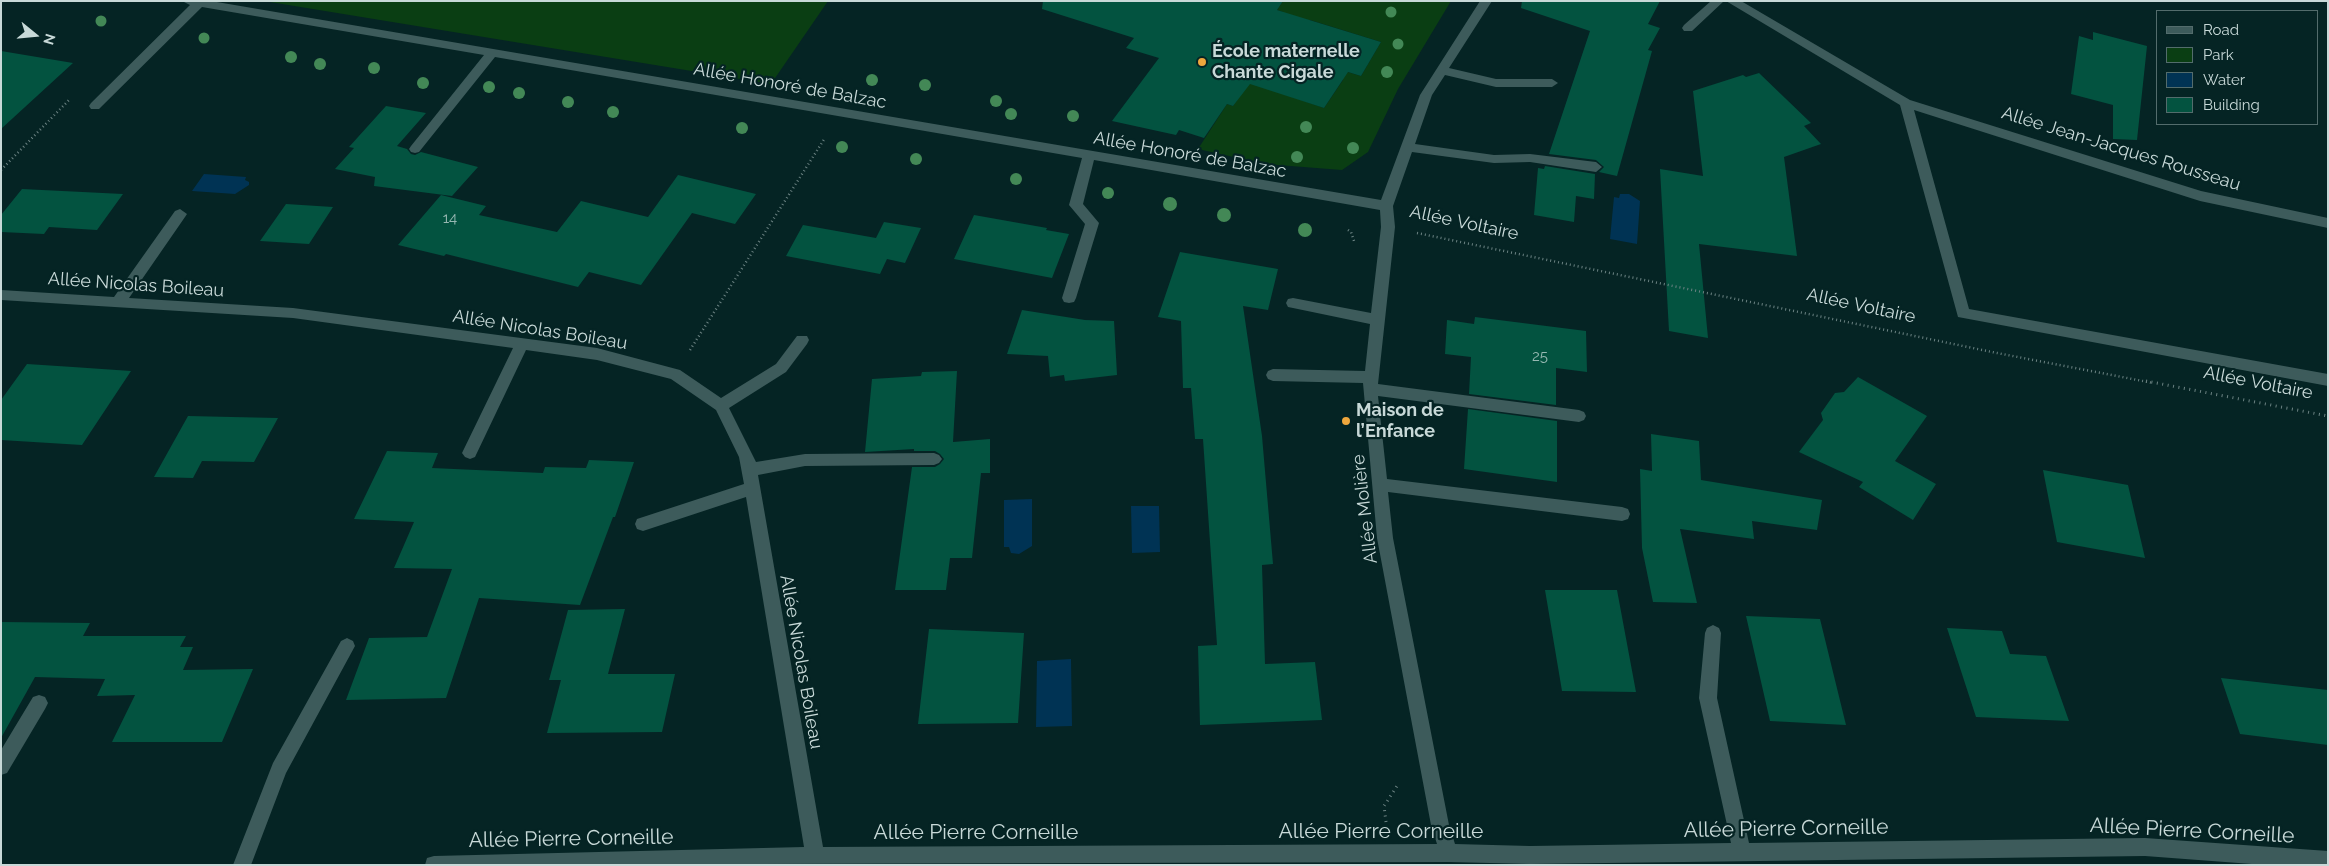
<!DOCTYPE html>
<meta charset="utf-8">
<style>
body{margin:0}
#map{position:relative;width:2329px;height:866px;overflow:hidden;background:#052424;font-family:Raleway,sans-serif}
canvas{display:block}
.frame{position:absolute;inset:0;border:2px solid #c8d9d8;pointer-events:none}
.legend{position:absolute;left:2156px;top:10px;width:162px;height:115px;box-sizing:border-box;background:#052424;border:1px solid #536c6c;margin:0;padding:6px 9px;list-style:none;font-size:15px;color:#c8d9d8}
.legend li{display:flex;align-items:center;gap:10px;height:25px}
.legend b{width:25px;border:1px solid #536c6c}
.north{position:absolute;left:10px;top:10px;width:50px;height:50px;-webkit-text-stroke:4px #052424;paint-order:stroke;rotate:107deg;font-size:14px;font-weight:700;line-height:20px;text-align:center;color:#c8d9d8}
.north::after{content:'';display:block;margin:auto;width:18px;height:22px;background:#c8d9d8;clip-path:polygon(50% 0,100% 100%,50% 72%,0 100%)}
</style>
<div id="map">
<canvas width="2329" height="866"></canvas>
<div class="frame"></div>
<ul class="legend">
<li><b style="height:6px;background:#3d5b5b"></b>Road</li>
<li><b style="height:14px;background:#0a3e13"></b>Park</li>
<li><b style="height:14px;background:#003354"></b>Water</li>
<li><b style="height:14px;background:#035340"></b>Building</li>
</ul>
<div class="north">N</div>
</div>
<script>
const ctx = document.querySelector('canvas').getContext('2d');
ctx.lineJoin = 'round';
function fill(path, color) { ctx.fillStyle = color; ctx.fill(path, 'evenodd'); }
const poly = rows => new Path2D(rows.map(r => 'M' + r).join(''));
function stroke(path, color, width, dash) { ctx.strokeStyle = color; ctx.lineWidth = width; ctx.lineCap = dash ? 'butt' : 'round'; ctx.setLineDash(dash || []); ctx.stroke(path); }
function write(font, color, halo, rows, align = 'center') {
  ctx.font = font + ' Raleway,sans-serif'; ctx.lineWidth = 4.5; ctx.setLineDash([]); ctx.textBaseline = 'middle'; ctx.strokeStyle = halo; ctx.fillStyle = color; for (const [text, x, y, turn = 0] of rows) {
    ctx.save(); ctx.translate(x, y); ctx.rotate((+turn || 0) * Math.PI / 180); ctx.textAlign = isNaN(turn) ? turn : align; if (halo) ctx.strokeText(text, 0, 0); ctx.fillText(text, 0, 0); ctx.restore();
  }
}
const green = poly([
 [264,1,828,1,771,84],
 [1283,1,1451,1,1398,89,1368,152,1342,170,1265,164,1198,149,1227,104,1233,106,1249,82,1324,108,1343,80,1341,70,1361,76,1381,42,1310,20,1307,23,1281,15,1283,12,1277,10]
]);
const water = poly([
 [204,174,246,177,245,180,249,182,249,185,235,194,192,191],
 [1620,194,1629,194,1640,201,1637,244,1610,239,1614,197,1619,198],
 [1032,499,1032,546,1019,554,1011,553,1009,547,1004,547,1004,500],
 [1131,506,1159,506,1160,552,1132,553],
 [1071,659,1072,726,1036,727,1037,661]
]);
const building = poly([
 [1043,1,1283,1,1277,10,1381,42,1361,76,1348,72,1324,108,1250,84,1233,106,1227,104,1204,138,1179,130,1176,135,1112,121,1159,58,1126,48,1134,38,1042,9],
 [1522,1,1660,1,1648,24,1660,28,1648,50,1652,51,1617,176,1599,172,1604,167,1596,160,1549,154,1590,31,1521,8],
 [2093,32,2147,46,2137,140,2113,139,2113,105,2071,94,2079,36,2093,40],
 [1,51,73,63,1,129],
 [1759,73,1811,123,1804,126,1821,144,1784,157,1797,256,1699,244,1708,338,1669,331,1660,169,1703,176,1693,91,1743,75,1746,77],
 [386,106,426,113,397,146,407,149,411,154,415,155,421,152,478,167,452,196,374,186,375,177,335,169,354,148,349,147],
 [1545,166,1595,174,1594,199,1576,196,1574,222,1534,215,1538,168,1544,169],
 [678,175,756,194,735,224,692,213,641,285,589,272,578,287,446,254,444,256,398,245,441,195,486,206,479,215,557,232,581,201,648,217],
 [22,189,123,194,97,230,49,227,44,234,1,232,1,215],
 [286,204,333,207,309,244,260,241],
 [974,215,1047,228,1046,230,1069,234,1052,278,954,259],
 [884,222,921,228,905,263,887,259,880,274,786,256,803,225,876,238],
 [1180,252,1278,269,1268,310,1243,306,1262,436,1273,564,1262,565,1265,664,1315,662,1322,720,1200,725,1198,646,1217,645,1203,439,1195,439,1191,388,1183,388,1181,321,1158,317],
 [1022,310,1085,320,1114,321,1117,375,1065,381,1064,375,1050,377,1048,356,1007,354],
 [1475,317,1586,331,1587,372,1556,368,1556,405,1469,394,1471,357,1445,354,1447,320,1474,324],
 [27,364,73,367,131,371,82,445,1,440,1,400],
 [957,371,953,442,990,439,990,473,981,473,972,558,950,558,946,590,895,590,912,467,935,467,940,464,944,459,940,454,935,451,914,451,914,449,865,452,872,379,921,376,922,372],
 [1858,377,1927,416,1895,461,1936,484,1913,520,1859,487,1863,482,1799,452,1823,420,1821,413,1835,393,1844,392],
 [1468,409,1557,421,1557,482,1464,469],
 [188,416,232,417,278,418,254,462,202,461,193,478,154,477],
 [1651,434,1699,441,1701,480,1822,500,1817,530,1752,521,1754,539,1680,529,1697,603,1653,602,1642,548,1640,469,1652,471],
 [387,451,438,453,432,468,543,473,545,467,586,468,589,460,634,462,615,517,613,517,580,605,479,598,446,698,346,700,369,638,427,637,452,569,394,568,414,522,354,519],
 [2043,470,2128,485,2145,558,2057,542],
 [1545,590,1617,590,1636,692,1562,691],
 [625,609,608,674,675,674,662,732,547,733,561,680,549,680,568,610],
 [1746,616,1820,619,1846,725,1770,721],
 [1,622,90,623,83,636,186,636,180,647,193,647,183,670,253,669,222,742,112,742,135,695,97,696,105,679,35,677,1,738],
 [1947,628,2002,631,2010,654,2046,656,2069,721,1976,717],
 [929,629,1024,633,1018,723,918,724],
 [2221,678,2328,690,2328,745,2240,734]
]);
const pathFar1 = poly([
 [1,170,69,100],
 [1348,230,1351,232,1354,241],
 [1417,233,1992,352,2153,383],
 [690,350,825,138]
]);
const path = poly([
 [2146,381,2328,416],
 [1386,822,1384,806,1399,783]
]);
const minor = poly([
 [182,1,211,1,1381,200,1420,95,1480,1,1492,1,1449,68,1496,79,1552,79,1558,83,1552,87,1496,87,1445,75,1432,95,1415,144,1494,155,1530,154,1596,162,1602,167,1596,172,1530,162,1494,163,1412,152,1393,206,1395,227,1378,384,1579,410,1584,412,1586,416,1584,420,1579,422,1378,396,1387,479,1622,507,1628,509,1630,514,1628,519,1622,521,1388,492,1393,538,1449,825,1455,844,1530,846,1731,843,1699,698,1705,633,1707,628,1713,625,1719,628,1721,633,1717,698,1749,843,2145,838,2328,851,2328,865,2265,865,2145,856,1530,864,1449,862,425,865,427,858,434,856,804,847,746,497,643,531,637,529,635,524,637,519,744,484,739,457,716,410,671,379,597,360,526,350,475,457,470,459,465,457,462,453,513,348,293,318,1,300,1,290,114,297,175,211,180,209,187,214,185,217,129,298,293,308,597,348,680,370,721,398,776,364,797,336,807,336,809,340,807,344,786,372,729,408,756,462,805,454,934,453,939,455,942,459,939,463,934,465,805,466,758,475,823,847,1437,844,1431,825,1377,538,1363,383,1273,381,1268,379,1266,375,1268,371,1273,369,1365,371,1370,324,1293,308,1288,307,1286,303,1288,299,1293,298,1371,313,1381,227,1380,210,1094,160,1083,204,1099,223,1076,298,1074,302,1069,303,1064,302,1062,298,1085,224,1069,205,1082,158,495,57,419,152,415,153,411,152,409,149,411,146,484,55,202,7,99,109,91,109,89,106,91,103,190,5,182,1],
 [1711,1,1724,1,1692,31,1684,31,1682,28,1684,25,1711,1],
 [1726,1,1741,1,1910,100,2201,191,2328,218,2328,228,2200,201,1914,110,1969,309,2328,374,2328,386,1958,317,1900,105,1726,1],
 [347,638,353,641,355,646,286,773,251,865,233,865,273,763,341,641,347,638],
 [39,695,45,697,48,703,45,709,7,773,1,775,1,750,33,697,39,695]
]);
const trees = [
 [1391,12,5.5],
 [101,21,5.5],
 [204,38,5.5],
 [1398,44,5.5],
 [291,57,6],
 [320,64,6],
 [374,68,6],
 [1387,72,6],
 [872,80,6],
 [423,83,6],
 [925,85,6],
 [489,87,6],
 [519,93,6],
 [996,101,6],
 [568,102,6],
 [613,112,6],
 [1011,114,6],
 [1073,116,6],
 [1306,127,6],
 [742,128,6],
 [842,147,6],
 [1353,148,6],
 [1297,157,6],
 [916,159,6],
 [1016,179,6],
 [1108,193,6],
 [1170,204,7],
 [1224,215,7],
 [1305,230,7]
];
const markers = [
 [1202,62,5,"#efa73d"],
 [1346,421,5,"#efa73d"]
];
const numberNames = [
 ["14",450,218],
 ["25",1540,356]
];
const poiNames = [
 ["École maternelle",1212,52],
 ["Chante Cigale",1212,73],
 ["Maison de",1356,411],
 ["l’Enfance",1356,432]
];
const streetNames = [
 ["Allée Honoré de Balzac",790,86,10],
 ["Allée Jean-Jacques Rousseau",2121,149,17],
 ["Allée Honoré de Balzac",1190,155,10],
 ["Allée Voltaire",1464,223,12],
 ["Allée Nicolas Boileau",136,285,4],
 ["Allée Voltaire",1861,306,12],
 ["Allée Nicolas Boileau",540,330,9],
 ["Allée Voltaire",2258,383,11],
 ["Allée Molière",1365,509,-97],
 ["Allée Nicolas Boileau",801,662,80]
];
const nearStreetnames = [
 ["Allée Pierre Corneille",1786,829,-1],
 ["Allée Pierre Corneille",2192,831,3],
 ["Allée Pierre Corneille",1381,832],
 ["Allée Pierre Corneille",976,833],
 ["Allée Pierre Corneille",571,839,-1]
];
fill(green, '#0a3e13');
fill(water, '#003354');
fill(building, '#035340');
stroke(pathFar1, '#6c8383', 2.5, [1, 3]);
stroke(path, '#6c8383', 3, [1, 4.5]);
fill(minor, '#3d5b5b');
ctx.fillStyle = '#438856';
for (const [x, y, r] of trees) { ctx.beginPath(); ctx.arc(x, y, r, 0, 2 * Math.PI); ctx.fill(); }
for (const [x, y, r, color] of markers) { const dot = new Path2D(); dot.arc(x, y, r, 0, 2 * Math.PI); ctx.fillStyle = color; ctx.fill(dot); stroke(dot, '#052424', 2); }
write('15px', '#97b8b2', null, numberNames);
write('bold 18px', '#c8d9d8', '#052424', poiNames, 'left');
write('18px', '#c8d9d8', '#052424', streetNames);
write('21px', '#c8d9d8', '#052424', nearStreetnames);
</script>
